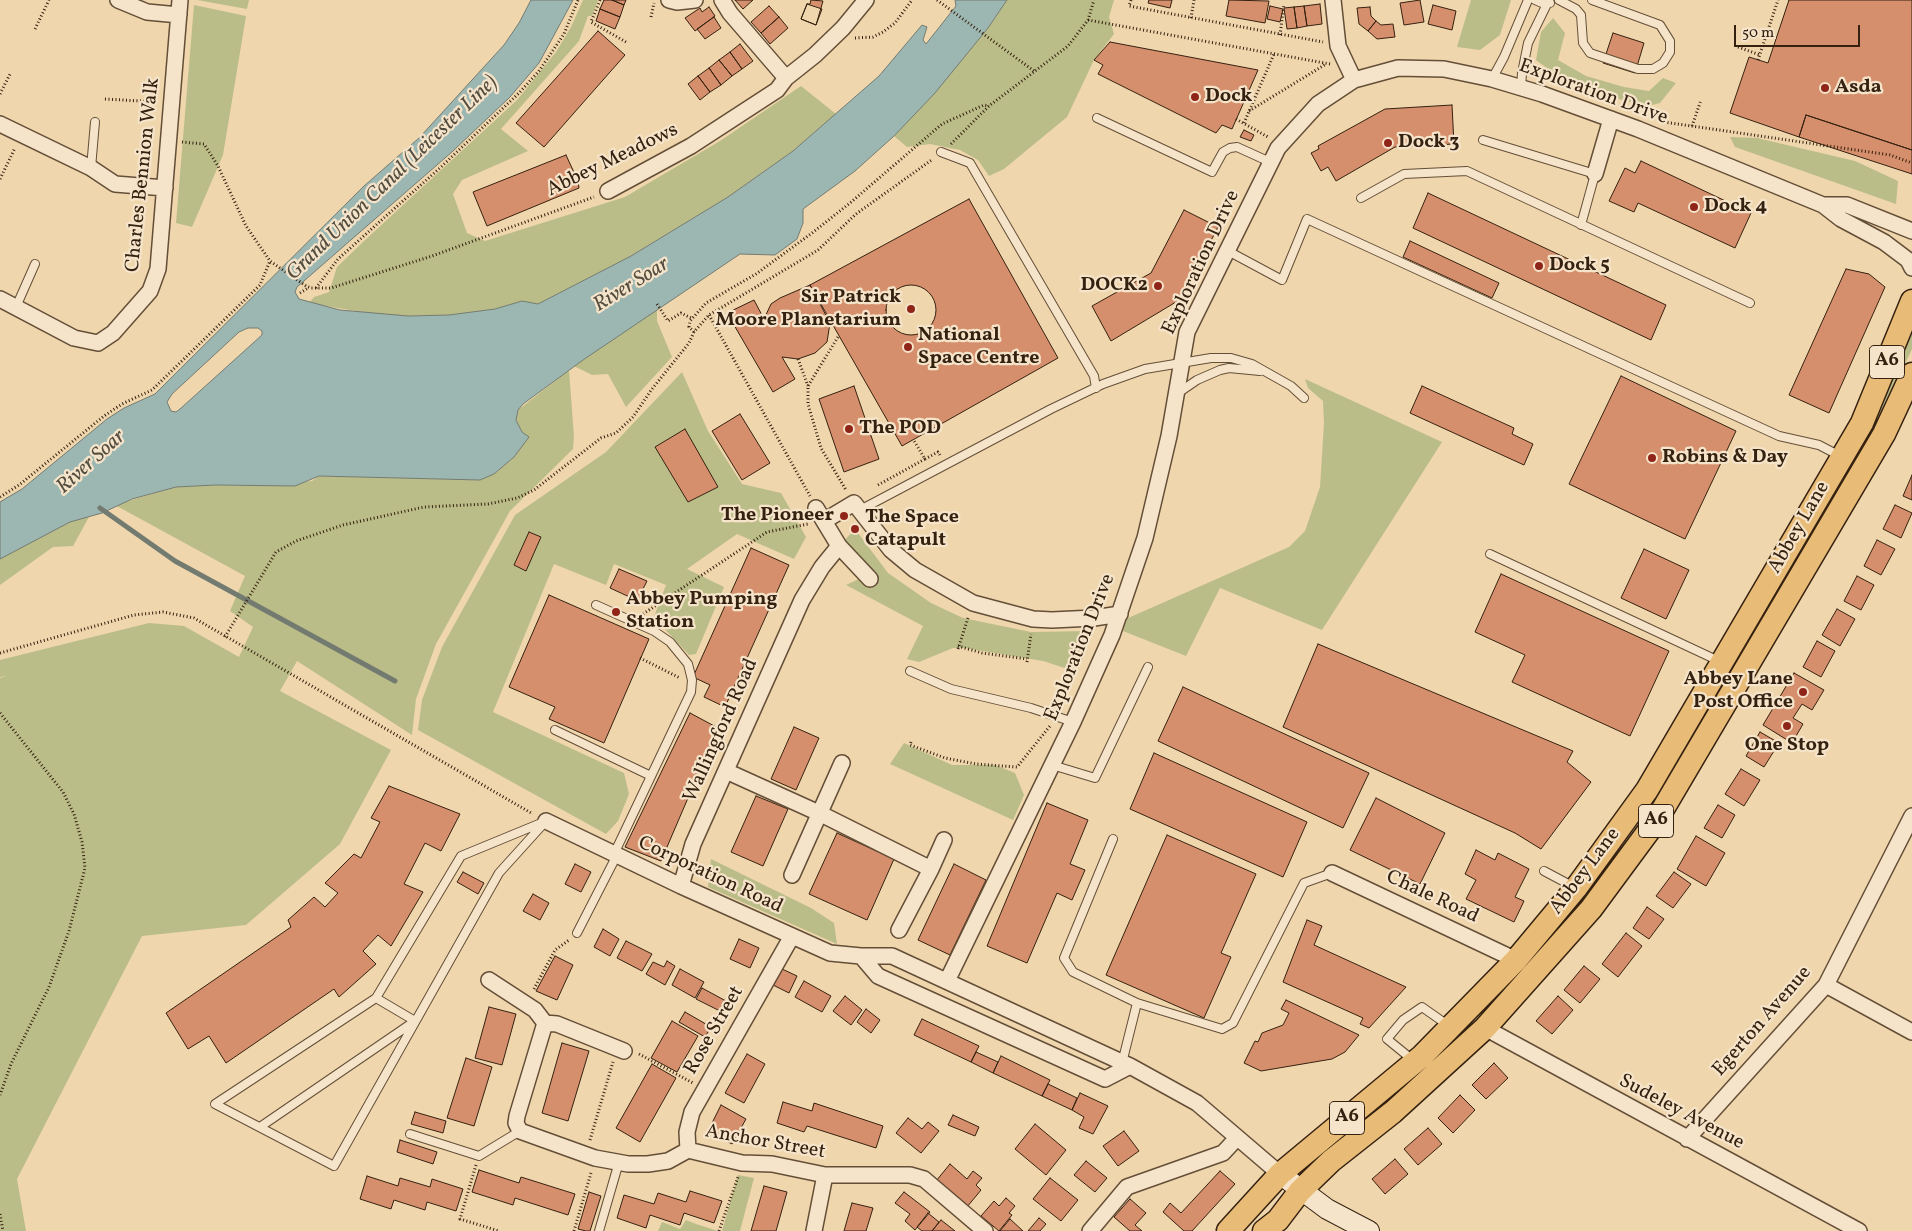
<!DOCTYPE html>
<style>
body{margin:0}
#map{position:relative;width:1912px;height:1231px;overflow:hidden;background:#efd6ad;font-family:Vollkorn,serif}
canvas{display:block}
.scale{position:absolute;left:1734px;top:25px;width:126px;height:22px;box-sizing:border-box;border:2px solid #352110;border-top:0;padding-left:6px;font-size:15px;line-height:18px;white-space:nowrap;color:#352110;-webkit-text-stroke:4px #f5e4ca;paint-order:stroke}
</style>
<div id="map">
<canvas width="1912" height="1231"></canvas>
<div class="scale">50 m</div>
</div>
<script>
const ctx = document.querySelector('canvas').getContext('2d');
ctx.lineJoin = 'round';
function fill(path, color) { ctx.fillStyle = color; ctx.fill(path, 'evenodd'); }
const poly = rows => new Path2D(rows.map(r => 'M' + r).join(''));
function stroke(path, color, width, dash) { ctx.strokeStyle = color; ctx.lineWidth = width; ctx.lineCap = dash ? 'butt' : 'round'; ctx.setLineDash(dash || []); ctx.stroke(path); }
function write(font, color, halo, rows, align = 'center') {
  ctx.font = font + ' Vollkorn,serif'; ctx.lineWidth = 4.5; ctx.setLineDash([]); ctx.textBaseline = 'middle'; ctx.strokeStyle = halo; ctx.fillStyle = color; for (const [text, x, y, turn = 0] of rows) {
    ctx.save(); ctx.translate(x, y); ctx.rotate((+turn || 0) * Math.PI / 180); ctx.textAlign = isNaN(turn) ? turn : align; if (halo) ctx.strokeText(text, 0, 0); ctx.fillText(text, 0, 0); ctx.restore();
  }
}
const green = poly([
 [197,0,249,0,247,9],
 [583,0,598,0,592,16,588,16,579,41,501,129,528,151,462,180,453,194,467,233,485,241,625,197,720,141,801,86,836,114,793,151,728,197,631,256,538,304,522,301,495,309,449,315,408,316,379,315,309,303,314,297,329,292,337,267,364,241,517,100,556,52,571,27],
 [1007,0,1114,0,1109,17,1114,34,1094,60,1067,117,1004,169,989,176,978,160,960,150,930,144,907,147,894,136,988,28],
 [1471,0,1511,0,1500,35,1480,50,1457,47],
 [194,5,246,16,223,155,192,227,176,223],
 [1553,18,1565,33,1558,60,1586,76,1624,87,1649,91,1663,78,1676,83,1660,103,1648,106,1618,99,1559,77,1536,60,1541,32],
 [1730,137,1757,138,1855,161,1898,181,1896,204,1735,147],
 [657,309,657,321,672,357,626,407,608,374,592,375,574,366],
 [1912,328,1912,349,1881,415,1875,416],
 [569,370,574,437,573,449,510,511,436,644,416,699,412,735,297,661,280,691,391,750,340,844,246,925,142,936,17,1179,26,1231,0,1231,0,678,6,676,0,677,0,660,149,623,184,626,239,657,253,627,230,611,245,576,115,505,176,487,215,485,257,486,312,481,319,476,480,480,494,474,514,457,528,437,522,432,516,420,518,410],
 [682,372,708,431,742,484,781,493,806,537,794,559,737,534,687,569,724,587,696,654,689,655,660,624,652,622,666,585,614,564,606,585,554,564,493,712,624,773,629,794,618,821,606,834,418,730,422,700,442,647,515,515,606,452],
 [1305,379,1442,442,1322,630,1220,588,1186,656,1123,631,1126,619,1289,547,1305,531,1320,487,1324,423,1323,401,1308,388],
 [60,515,89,517,73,546,53,547,0,585,0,548],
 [855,529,888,573,931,603,963,618,1031,632,1088,631,1086,651,1077,672,1043,661,965,648,953,648,919,662,907,659,923,626,846,585,874,572,839,546],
 [904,743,952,765,995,765,1015,773,1024,795,1013,820,890,764],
 [711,859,811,908,834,923,837,944,708,887],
 [738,1175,754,1178,740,1231,722,1231],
 [686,1220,696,1224,718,1231,658,1231,662,1222,680,1229]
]);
const water = poly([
 [531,0,573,0,539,63,510,97,453,151,297,287,295,292,299,299,340,310,408,316,449,315,495,309,522,301,538,304,631,256,728,197,793,151,879,76,922,25,927,27,923,40,926,44,956,6,955,0,1007,0,988,28,935,93,894,136,855,171,803,209,803,223,797,239,775,255,740,254,583,360,523,404,518,410,516,420,522,432,529,437,514,457,494,474,480,480,319,476,295,486,215,485,176,487,132,499,102,513,70,522,0,559,0,502,22,489,107,419,124,408,155,394,364,186,419,138,504,45,519,23,531,0],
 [248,328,258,328,262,331,262,335,180,409,176,412,171,411,167,402,172,394,239,332,248,328]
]);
const stream = poly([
 [100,508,175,561,395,681]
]);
const building = poly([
 [604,0,612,0,624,5,620,17,600,9,604,0],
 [612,0,626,0,624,5,612,0],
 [735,0,753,0,743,9,735,0],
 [811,0,823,1,816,25,801,19,807,4,810,4,811,0],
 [1149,0,1172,0,1170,8,1148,3,1149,0],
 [1229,0,1269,1,1265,23,1226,16,1229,0],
 [1420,0,1424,22,1404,25,1400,3,1420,0],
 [1789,0,1912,0,1912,150,1806,115,1799,137,1730,113,1749,57,1768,63,1789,0],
 [807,4,822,9,816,25,801,19,807,4],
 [1320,4,1322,24,1307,26,1304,6,1320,4],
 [1433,5,1456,11,1452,30,1428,24,1433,5],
 [769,6,779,17,761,33,751,22,769,6],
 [1270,6,1283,9,1280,22,1267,19,1270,6],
 [1304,6,1307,26,1297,28,1294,7,1304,6],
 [709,7,715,16,695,31,685,18,700,8,702,12,709,7],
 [1294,7,1297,28,1287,29,1284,8,1294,7],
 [1370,7,1371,16,1376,21,1368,31,1359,24,1357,8,1370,7],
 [600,9,620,17,615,29,596,21,600,9],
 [714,17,721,28,705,39,697,29,714,17],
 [779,17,788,28,770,44,761,33,779,17],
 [1376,21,1381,25,1393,24,1395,37,1377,39,1368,31,1376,21],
 [598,31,625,55,544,147,516,123,598,31],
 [1613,33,1644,43,1635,73,1603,63,1613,33],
 [1110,42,1258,70,1232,129,1222,125,1216,133,1098,74,1103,65,1094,60,1110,42],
 [740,44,753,61,742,69,730,52,740,44],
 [730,52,742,69,732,76,719,60,730,52],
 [719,60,732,76,721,85,709,68,719,60],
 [709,68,721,85,710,92,698,76,709,68],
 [698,76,710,92,700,100,688,84,698,76],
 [1452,105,1454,144,1395,147,1336,181,1328,167,1321,171,1311,153,1319,149,1318,146,1385,109,1452,105],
 [1806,115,1912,150,1912,174,1799,137,1806,115],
 [1244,130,1254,135,1251,141,1240,137,1244,130],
 [566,155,578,181,579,188,487,226,473,192,566,155],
 [1641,161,1751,213,1735,248,1638,203,1634,212,1609,201,1625,168,1635,173,1641,161],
 [1428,193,1666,305,1651,340,1413,228,1428,193],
 [969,199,1058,358,902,446,810,285,969,199],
 [1184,210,1218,227,1181,299,1111,341,1092,306,1151,273,1184,210],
 [1410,241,1499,283,1492,298,1403,257,1410,241],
 [1846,269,1869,274,1885,287,1829,413,1789,395,1846,269],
 '886 310a25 25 0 1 1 50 0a25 25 0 1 1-50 0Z',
 [810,285,830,323,827,342,815,353,798,359,782,357,795,379,773,392,727,313,754,300,764,319,771,304,780,298,810,285],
 [1621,376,1736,431,1685,539,1569,484,1621,376],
 [854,386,879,459,844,472,819,399,854,386],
 [1422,386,1514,428,1512,434,1533,444,1524,465,1410,413,1422,386],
 [740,414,770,463,742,480,712,431,740,414],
 [685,429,718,487,688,502,655,447,685,429],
 [1912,475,1912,500,1903,496,1912,475],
 [1895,505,1912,513,1901,538,1883,529,1895,505],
 [529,532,541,537,526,571,514,565,529,532],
 [1877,540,1895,549,1881,575,1864,566,1877,540],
 [751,548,789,565,725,707,704,697,710,685,693,677,751,548],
 [1644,549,1689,570,1666,619,1621,598,1644,549],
 [619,569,647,581,641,593,650,597,647,605,610,588,619,569],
 [1501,574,1669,651,1630,736,1512,682,1525,655,1475,632,1501,574],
 [1857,576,1874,585,1861,610,1844,601,1857,576],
 [549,595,649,639,604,743,549,719,555,707,509,687,549,595],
 [1837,609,1855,619,1840,646,1822,635,1837,609],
 [1817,641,1835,651,1821,677,1803,667,1817,641],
 [1318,644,1573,751,1567,762,1591,782,1541,849,1515,833,1283,727,1318,644],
 [1794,673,1824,690,1812,710,1802,704,1793,718,1803,724,1792,743,1763,725,1794,673],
 [1183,687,1369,773,1343,828,1158,741,1183,687],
 [690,713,718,728,661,861,625,847,690,713],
 [794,727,819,738,796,790,771,779,794,727],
 [1760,732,1779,743,1764,767,1746,756,1760,732],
 [1154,753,1307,822,1283,877,1130,809,1154,753],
 [1741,769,1760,780,1744,806,1725,794,1741,769],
 [389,786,460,814,441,851,425,843,404,884,423,892,391,946,378,935,363,951,376,964,339,997,334,989,226,1063,209,1036,188,1049,166,1013,291,927,288,920,314,897,325,907,338,893,325,883,354,854,361,858,380,822,371,818,389,786],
 [756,796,788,809,763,866,731,852,756,796],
 [1376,798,1445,833,1420,884,1350,850,1376,798],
 [1047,803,1088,820,1070,864,1085,870,1072,900,1057,893,1027,963,987,946,1047,803],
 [1718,805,1735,815,1722,838,1704,828,1718,805],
 [837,833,894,859,867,920,809,894,837,833],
 [1167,835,1256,874,1221,953,1231,957,1204,1018,1106,975,1167,835],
 [1696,836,1725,853,1706,886,1677,869,1696,836],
 [1476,850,1495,860,1498,853,1529,869,1515,897,1524,901,1514,922,1466,899,1476,880,1465,874,1476,850],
 [575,864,591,872,581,892,565,884,575,864],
 [954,864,986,880,950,955,918,940,954,864],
 [463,872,484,883,478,894,457,882,463,872],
 [1674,872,1691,884,1673,908,1656,896,1674,872],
 [533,894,549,903,540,920,523,911,533,894],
 [1647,907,1664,919,1649,939,1633,928,1647,907],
 [1307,920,1322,926,1314,945,1406,987,1369,1028,1360,1024,1363,1018,1283,982,1307,920],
 [603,929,619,939,610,956,594,947,603,929],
 [1626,933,1642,946,1618,977,1602,964,1626,933],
 [739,939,759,948,750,968,730,959,739,939],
 [626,941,652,954,642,971,617,958,626,941],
 [555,956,573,965,557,1000,536,991,555,956],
 [667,961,675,966,665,985,646,974,653,962,664,967,667,961],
 [1584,966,1600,979,1580,1003,1564,990,1584,966],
 [780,968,797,976,789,993,771,984,780,968],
 [680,969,704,982,695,998,672,985,680,969],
 [804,981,831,996,822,1012,795,997,804,981],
 [702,988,726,1001,720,1011,696,999,702,988],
 [845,996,862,1010,851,1025,833,1011,845,996],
 [1558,996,1573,1010,1552,1034,1536,1021,1558,996],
 [1286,1000,1359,1035,1345,1052,1332,1059,1261,1071,1244,1063,1255,1041,1258,1042,1262,1033,1283,1025,1289,1013,1281,1009,1286,1000],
 [489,1007,516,1014,502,1065,475,1058,489,1007],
 [866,1009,880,1020,871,1033,857,1022,866,1009],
 [685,1012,711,1027,705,1037,679,1022,685,1012],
 [922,1019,979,1046,971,1062,914,1035,922,1019],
 [672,1021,698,1036,677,1072,651,1058,672,1021],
 [562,1043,589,1051,568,1121,542,1113,562,1043],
 [976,1052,998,1062,993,1073,971,1062,976,1052],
 [747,1054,765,1064,744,1103,725,1093,747,1054],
 [1001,1056,1050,1080,1042,1096,993,1073,1001,1056],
 [466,1058,492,1067,474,1126,447,1118,466,1058],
 [1494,1063,1508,1078,1486,1099,1472,1085,1494,1063],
 [652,1064,676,1078,640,1142,616,1128,652,1064],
 [1048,1084,1077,1098,1072,1110,1042,1096,1048,1084],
 [1080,1093,1108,1106,1093,1134,1079,1128,1084,1117,1072,1110,1080,1093],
 [1460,1095,1475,1110,1453,1133,1438,1118,1460,1095],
 [783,1102,812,1111,814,1103,883,1126,876,1148,807,1126,804,1132,777,1123,783,1102],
 [721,1105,746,1119,732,1144,708,1131,721,1105],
 [415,1112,446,1121,443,1133,411,1124,415,1112],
 [953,1115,979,1127,975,1136,948,1125,953,1115],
 [908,1118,922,1129,928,1122,939,1131,921,1153,896,1133,908,1118],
 [1035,1124,1066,1150,1046,1175,1015,1149,1035,1124],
 [1428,1128,1442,1144,1418,1165,1404,1149,1428,1128],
 [1124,1131,1139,1151,1118,1166,1103,1146,1124,1131],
 [400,1140,437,1152,433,1164,397,1152,400,1140],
 [1395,1159,1408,1174,1385,1194,1372,1179,1395,1159],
 [1086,1161,1107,1178,1095,1192,1074,1175,1086,1161],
 [950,1164,967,1179,973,1171,982,1178,976,1185,981,1190,967,1207,936,1181,950,1164],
 [479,1170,519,1183,521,1177,575,1194,568,1215,515,1198,513,1205,472,1192,479,1170],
 [1220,1171,1235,1184,1192,1231,1184,1231,1163,1212,1170,1203,1181,1213,1220,1171],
 [367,1176,398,1186,400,1178,430,1187,432,1179,463,1189,456,1211,427,1202,425,1210,394,1200,391,1209,360,1199,367,1176],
 [1050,1178,1078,1200,1061,1221,1033,1199,1050,1178],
 [764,1186,787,1192,776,1231,751,1231,764,1186],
 [690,1191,722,1201,714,1223,684,1213,680,1225,650,1215,646,1228,617,1218,624,1195,654,1204,658,1193,686,1202,690,1191],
 [589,1192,601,1196,590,1231,586,1231,578,1229,589,1192],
 [904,1192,930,1212,915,1230,905,1221,910,1214,895,1203,904,1192],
 [1006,1198,1015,1206,1009,1213,1012,1215,999,1231,981,1216,994,1201,999,1206,1006,1198],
 [1130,1199,1146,1213,1135,1225,1142,1231,1130,1231,1114,1217,1130,1199],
 [852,1203,873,1208,866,1231,844,1231,852,1203],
 [928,1213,939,1222,932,1231,922,1231,917,1227,928,1213],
 [1039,1218,1046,1224,1040,1231,1028,1231,1039,1218],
 [1010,1219,1023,1231,1000,1231,1010,1219],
 [941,1220,955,1231,932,1231,941,1220]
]);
const path = poly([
 [600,0,591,22,626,42],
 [937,0,1034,71],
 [1131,0,1129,6,1323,42],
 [651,17,654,3],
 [1191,18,1194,0],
 [1088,20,1330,64],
 [35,29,49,0],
 [1280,35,1284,5],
 [855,38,873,37,883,32,895,23,912,0],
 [1738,47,1760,55],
 [1758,60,1778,0],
 [0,94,10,74],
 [105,99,157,102],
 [1249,111,1326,64],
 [1236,119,1268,137],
 [1664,122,1890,155,1912,163],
 [1244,123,1274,54],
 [1692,126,1701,100],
 [182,142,204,144,218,166,246,226,270,261,306,286,311,288,331,288,432,256,594,197],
 [951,144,989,106,1068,46,1088,20,1094,0],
 [0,179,15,148],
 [316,288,338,259,441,167,519,93,539,71,564,34,578,0],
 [300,293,308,288],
 [657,304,668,321,681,313,691,318],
 [709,315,810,496],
 [694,332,689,327,690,321,706,303,756,274,812,233,850,203,942,124,984,105,989,106],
 [838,337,808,386,808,404,821,448,846,490],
 [798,359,808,386],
 [925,459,938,452,940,455],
 [878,485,925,459,913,439],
 [0,497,19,485,104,416,122,404,152,390,260,285,270,261],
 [643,614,767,532,808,524],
 [225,637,276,552,296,541,343,525,424,507,488,504,517,498,534,490,601,438,616,433,633,417,652,389,689,343,694,332,709,315,818,250,856,214,933,159],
 [958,646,982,653,1027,659],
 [958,649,968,618],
 [0,653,134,615,163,612,194,618,533,814],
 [640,658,680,678],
 [1027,662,1031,634],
 [0,713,63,792,74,814,82,842,85,868,69,931,49,987,11,1064,0,1095],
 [911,742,910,745,945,758,976,764,1017,767,1050,726],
 [534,989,555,950,569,940],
 [639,1054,693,1083],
 [590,1140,613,1062],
 [476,1165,460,1219,499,1231],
 [0,1214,3,1231],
 [574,1231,591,1173],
 [719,1231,738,1177]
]);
const lane = poly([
 [1535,0,1542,3,1550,3],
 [1559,0,1576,9,1581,15,1583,43,1590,53,1638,69,1653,69,1663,63,1670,52,1670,41,1660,25,1592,0],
 [1492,79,1504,57,1528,0],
 [1521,88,1522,73,1528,43,1547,4],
 [1097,118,1212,172,1223,152,1230,148,1237,147,1270,162],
 [1483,140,1595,174,1581,225],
 [941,152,970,163,1094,376,1096,388],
 [91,168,95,122],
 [1361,198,1404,174,1467,171,1750,303],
 [1228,251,1282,280,1307,219,1779,436,1819,445,1840,456],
 [16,307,35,264],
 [1178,393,1197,380,1220,370,1229,368,1260,371],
 [860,510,1051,409,1103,384,1145,369,1211,358,1231,358,1252,364,1291,386,1304,398],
 [1490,554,1721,662],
 [596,605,654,631,670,642,688,664,692,680,691,692,614,854],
 [910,671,951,689,1031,708,1073,722],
 [555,730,651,776],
 [1052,765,1095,778,1148,667],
 [546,821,499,873,334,1166,215,1104,376,998,461,856,546,821],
 [1113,839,1064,958,1073,972,1137,1003,1122,1063],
 [1544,871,1574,887],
 [577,933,617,855],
 [1137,1003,1222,1029,1233,1023,1304,883,1332,873],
 [1414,1061,1387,1039,1403,1020,1422,1007,1449,1026],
 [260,1127,415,1021,376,998],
 [410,1134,479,1156,520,1131],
 [599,1231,619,1162]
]);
const street = poly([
 [118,0,147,12,179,15],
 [669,0,677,2,695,0],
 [722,0,730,13,786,78],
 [1333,0,1338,46,1354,80],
 [0,124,91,168,115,184,165,188],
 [1595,174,1611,119],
 [608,191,691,146,777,90,786,78,815,55,843,28,866,0],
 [1823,205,1847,205,1912,231],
 [0,299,74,338,98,343,113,333,150,291,158,269,180,0],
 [816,508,839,546,870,579],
 [824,521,854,503,891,550,915,570,973,603,1033,619,1052,620,1094,618,1120,614],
 [726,771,821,814,931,869,899,930],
 [546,821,681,886,830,953,861,956,892,956,1130,1066,1197,1103,1280,1174],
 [931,869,944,840],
 [1332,873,1516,960],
 [792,875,842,763],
 [681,886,693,844,802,600,822,567,839,546],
 [861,956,878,976,1105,1079,1130,1066],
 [489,980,535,1010,545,1023],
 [947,981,1073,722,1112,635,1145,538,1169,436,1187,332,1278,148,1318,104,1354,80,1398,68,1444,69,1492,79,1542,94,1638,129,1823,205,1841,219,1884,242,1908,260,1912,268],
 [1826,985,1912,1032],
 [1485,1028,1859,1231],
 [624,1051,557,1024,545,1023,517,1116,516,1123,520,1131,595,1158,628,1164,648,1164,668,1161,688,1150,742,1163,772,1164,825,1175,910,1175,924,1179,985,1231],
 [1687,1139,1826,985,1912,816],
 [688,1150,687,1132,692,1112,792,936],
 [814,1231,825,1175],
 [1090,1231,1127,1187,1223,1153,1236,1139]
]);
const secondary = poly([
 [1280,1174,1327,1209,1369,1231]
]);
const primary = poly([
 [1228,1231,1280,1174,1422,1056,1516,960,1576,888,1647,790,1862,423,1912,301],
 [1264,1231,1278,1220,1300,1191,1331,1161,1393,1112,1485,1028,1591,909,1656,821,1884,434,1912,374]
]);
const markers = [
 [1825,88,5,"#8f2418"],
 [1195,97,5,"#8f2418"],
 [1388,143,5,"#8f2418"],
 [1694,207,5,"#8f2418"],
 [1539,266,5,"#8f2418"],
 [1158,286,5,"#8f2418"],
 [911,309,5,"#8f2418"],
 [908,347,5,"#8f2418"],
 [849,429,5,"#8f2418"],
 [1652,458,5,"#8f2418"],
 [844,516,5,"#8f2418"],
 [855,529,5,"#8f2418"],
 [616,612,5,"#8f2418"],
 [1803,692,5,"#8f2418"],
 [1787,726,5,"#8f2418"]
];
const shields = [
 [1887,362,35],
 [1656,821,35],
 [1347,1118,35]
];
const shieldNames = [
 ["A6",1887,362],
 ["A6",1656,821],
 ["A6",1347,1118]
];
const poiNames = [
 ["Asda",1835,88],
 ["Dock",1205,97],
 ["Dock 3",1398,143],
 ["Dock 4",1704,207],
 ["Dock 5",1549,266],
 ["DOCK2",1148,286,"right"],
 ["Sir Patrick",901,298,"right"],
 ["Moore Planetarium",901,321,"right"],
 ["National",918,336],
 ["Space Centre",918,359],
 ["The POD",859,429],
 ["Robins & Day",1662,458],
 ["The Pioneer",834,516,"right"],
 ["The Space",865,518],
 ["Catapult",865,541],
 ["Abbey Pumping",626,600],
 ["Station",626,623],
 ["Abbey Lane",1793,680,"right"],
 ["Post Office",1793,703,"right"],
 ["One Stop",1787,746,"center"]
];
const streetNames = [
 ["Exploration Drive",1593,93,20],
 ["Abbey Meadows",613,161,-26],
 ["Charles Bennion Walk",144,175,-84],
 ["Exploration Drive",1202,263,-65],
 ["Abbey Lane",1800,528,-60],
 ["Exploration Drive",1081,648,-68],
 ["Wallingford Road",722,731,-66],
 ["Abbey Lane",1586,872,-53],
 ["Corporation Road",710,876,25],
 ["Chale Road",1432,898,25],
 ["Egerton Avenue",1763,1022,-49],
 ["Rose Street",715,1031,-60],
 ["Sudeley Avenue",1681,1113,28],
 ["Anchor Street",765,1143,10]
];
const waterNames = [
 ["Grand Union Canal (Leicester Line)",393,179,-44],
 ["River Soar",632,286,-32],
 ["River Soar",92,463,-42]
];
fill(green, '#bbbd88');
fill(water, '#9cb7b2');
stroke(water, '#737b71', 1);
stroke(stream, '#737b71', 5);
fill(building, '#d58f6c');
stroke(building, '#352110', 1);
stroke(lane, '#644e37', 10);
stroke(street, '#644e37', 18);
stroke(secondary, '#352110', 22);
stroke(primary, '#352110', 25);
stroke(path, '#352110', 3, [1, 2.5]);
stroke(lane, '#f5e4ca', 8);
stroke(street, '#f5e4ca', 15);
stroke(secondary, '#f5e4ca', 20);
stroke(primary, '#e8bb76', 22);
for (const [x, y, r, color] of markers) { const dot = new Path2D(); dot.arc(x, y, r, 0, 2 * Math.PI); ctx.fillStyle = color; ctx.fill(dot); stroke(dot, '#f5e4ca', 2); }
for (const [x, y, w] of shields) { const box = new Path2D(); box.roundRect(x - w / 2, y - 16.5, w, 33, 4); ctx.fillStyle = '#f5e4ca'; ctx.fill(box); stroke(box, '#352110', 1); }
write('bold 19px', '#352110', null, shieldNames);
write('bold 20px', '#352110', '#f5e4ca', poiNames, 'left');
write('20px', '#352110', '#f5e4ca', streetNames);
write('italic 21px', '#544e41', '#f5e4ca', waterNames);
</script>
